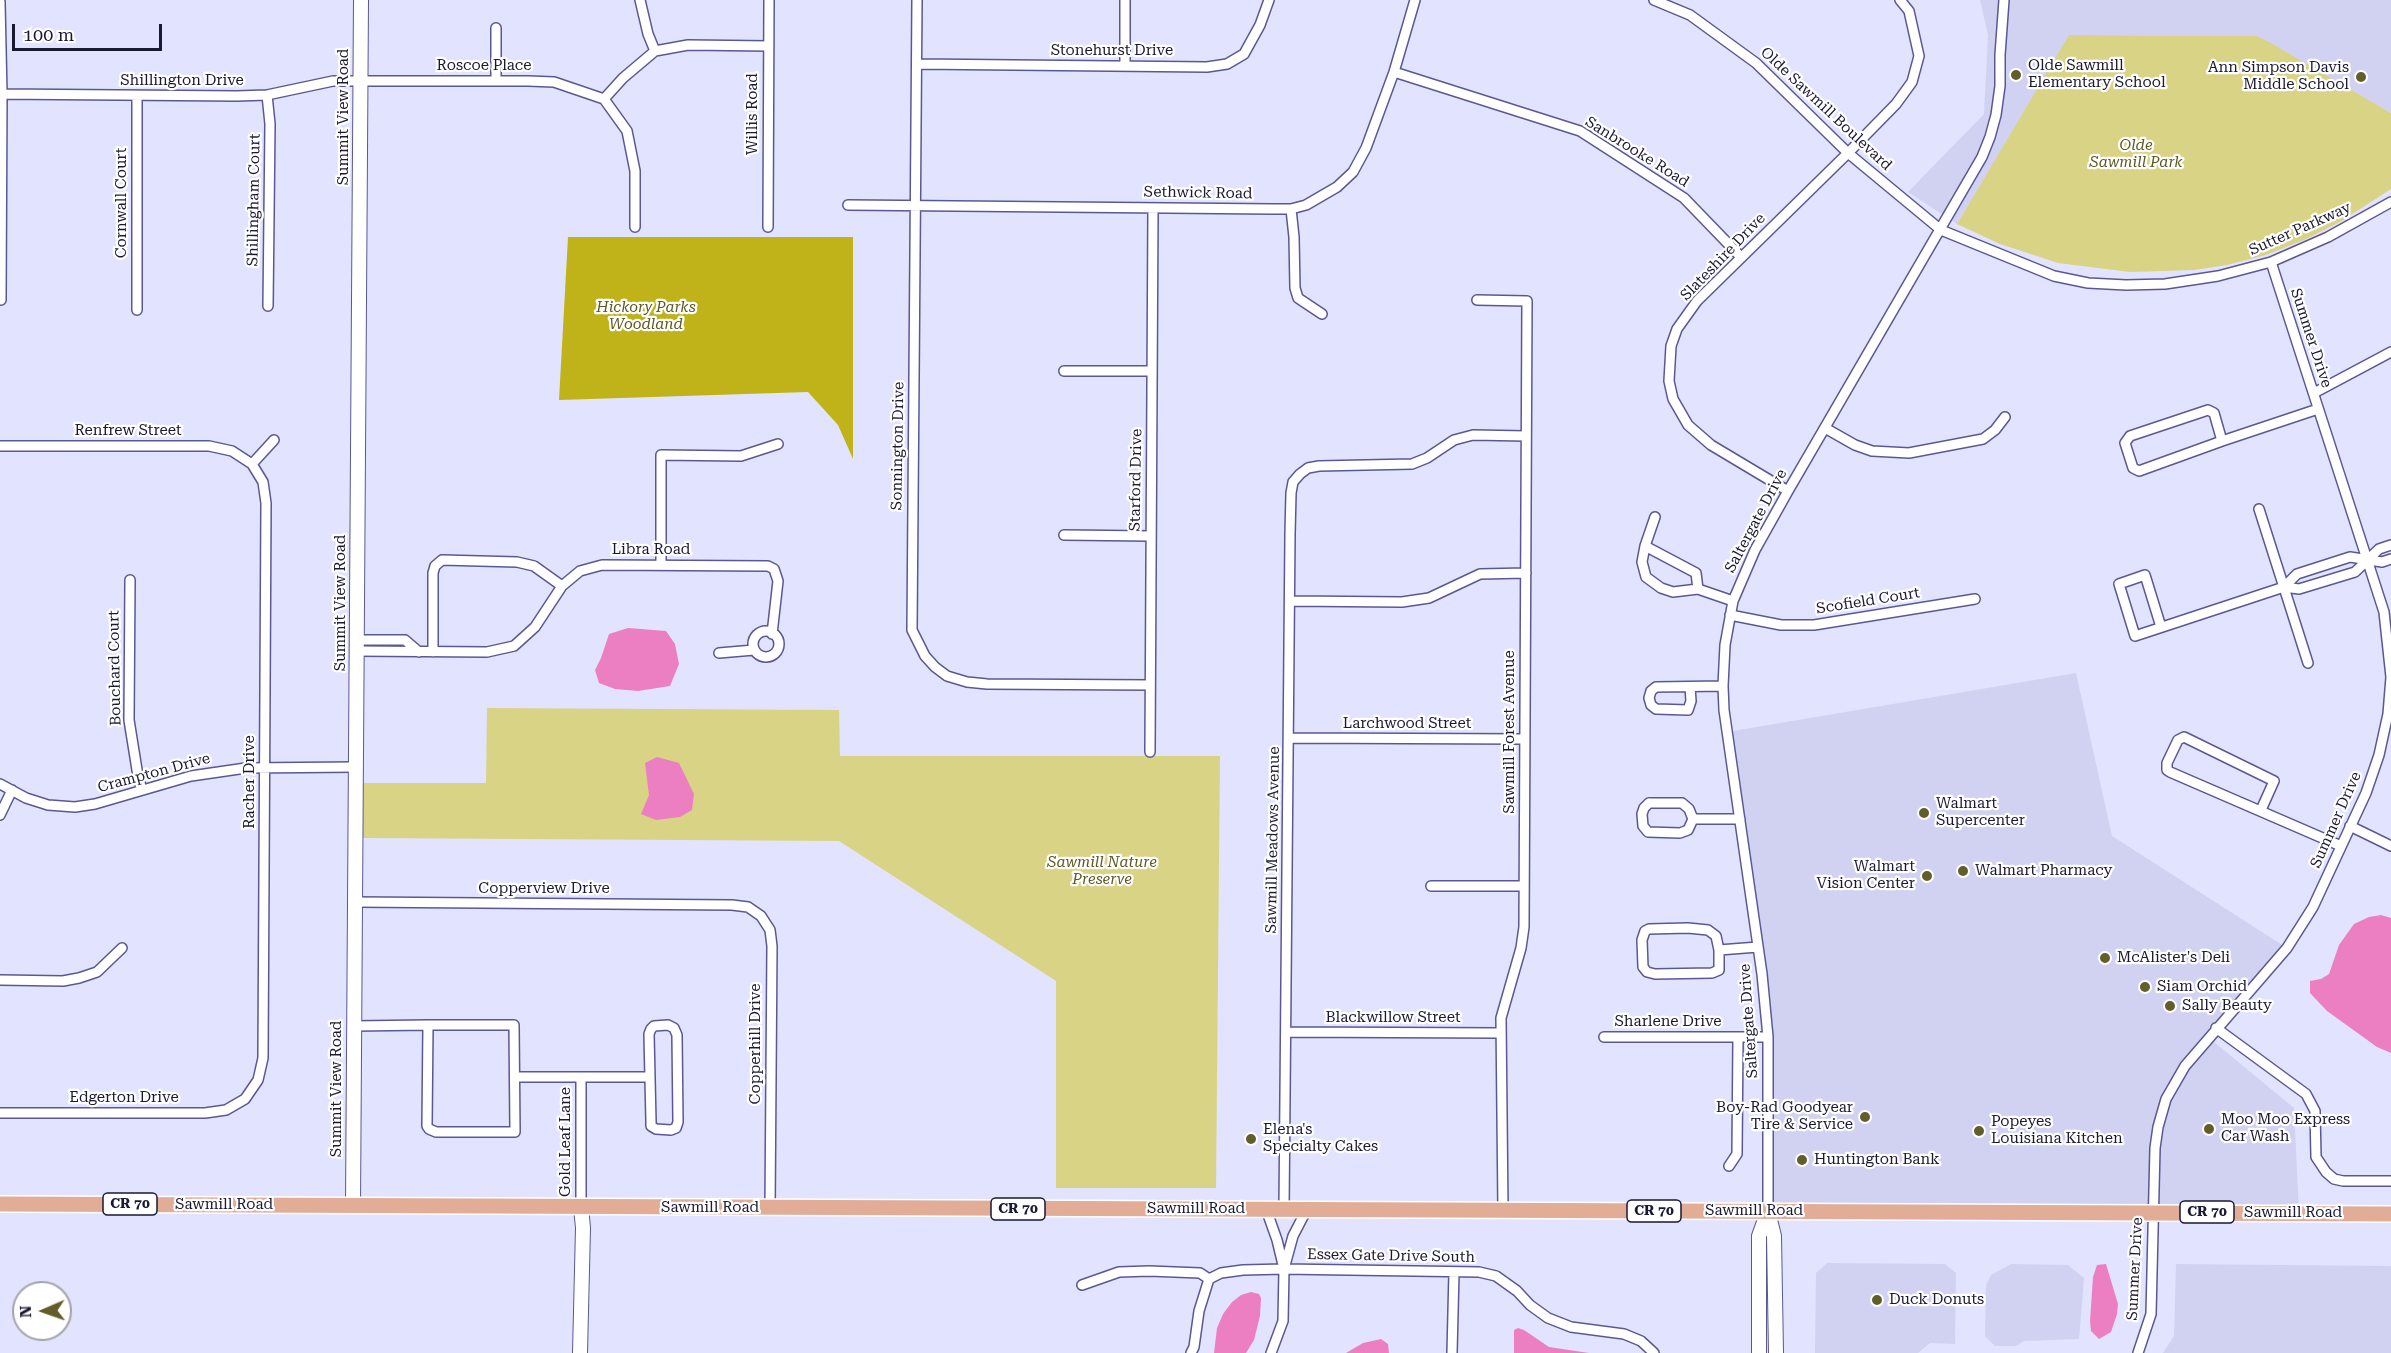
<!DOCTYPE html>
<style>
body{margin:0}
#map{position:relative;width:2391px;height:1353px;overflow:hidden;background:#e2e3ff;font-family:"Roboto Serif",serif}
canvas{display:block}
.north{position:absolute;left:12px;top:1281px;width:60px;height:60px;box-sizing:border-box;background:#fff;border:2px solid #a3a3ad;border-radius:50%;rotate:268deg;font-size:16px;font-weight:700;line-height:24px;text-align:center;color:#1a1932}
.north::after{content:'';display:block;margin:auto;width:21px;height:27px;background:#625e2a;clip-path:polygon(50% 0,100% 100%,50% 72%,0 100%)}
.scale{position:absolute;left:12px;top:24px;width:150px;height:27px;box-sizing:border-box;border:3px solid #1a1932;border-top:0;padding-left:8px;font-size:18px;line-height:21px;white-space:nowrap;color:#1a1932;-webkit-text-stroke:4px #fff;paint-order:stroke}
</style>
<div id="map">
<canvas width="2391" height="1353"></canvas>
<div class="north">N</div>
<div class="scale">100 m</div>
</div>
<script>
const ctx = document.querySelector('canvas').getContext('2d');
ctx.lineJoin = 'round';
function fill(path, color) { ctx.fillStyle = color; ctx.fill(path, 'evenodd'); }
const poly = rows => new Path2D(rows.map(r => 'M' + r).join(''));
function stroke(path, color, width, dash) { ctx.strokeStyle = color; ctx.lineWidth = width; ctx.lineCap = dash ? 'butt' : 'round'; ctx.setLineDash(dash || []); ctx.stroke(path); }
function write(font, color, halo, rows, align = 'center') {
  ctx.font = font + ' "Roboto Serif",serif'; ctx.lineWidth = 4.5; ctx.setLineDash([]); ctx.textBaseline = 'middle'; ctx.strokeStyle = halo; ctx.fillStyle = color; for (const [text, x, y, turn = 0] of rows) {
    ctx.save(); ctx.translate(x, y); ctx.rotate((+turn || 0) * Math.PI / 180); ctx.textAlign = isNaN(turn) ? turn : align; if (halo) ctx.strokeText(text, 0, 0); ctx.fillText(text, 0, 0); ctx.restore();
  }
}
const built = poly([
 [1980,0,2391,0,2391,113,2257,36,2070,35,1957,224,1908,192,1984,114,1988,35],
 [2076,673,2112,836,2287,948,2208,1037,2294,1108,2299,1213,1768,1211,1768,1037,1727,732],
 [1827,1263,1945,1264,1956,1273,1955,1344,1930,1343,1918,1353,1815,1353,1816,1273],
 [2011,1264,2068,1265,2084,1278,2079,1339,2024,1341,2016,1346,1995,1346,1985,1336,1986,1285,1991,1275],
 [2176,1264,2391,1266,2391,1353,2163,1353,2174,1336]
]);
const green = poly([
 [2069,35,2257,36,2269,42,2391,113,2391,189,2340,222,2304,240,2266,255,2227,265,2194,270,2130,272,2058,263,2000,244,1957,224],
 [487,708,839,710,840,756,1220,756,1216,1188,1056,1188,1056,981,839,841,363,838,363,783,486,783]
]);
const forest = poly([
 [568,237,853,237,853,459,838,425,808,392,559,400]
]);
const water = poly([
 [628,628,666,631,675,644,679,664,670,686,638,691,615,689,599,683,595,670,601,658,609,634],
 [657,757,679,763,694,794,692,810,680,817,656,820,641,814,649,795,645,763],
 [2381,915,2391,918,2391,1053,2377,1047,2327,1011,2310,993,2310,981,2321,979,2329,974,2339,945,2354,924,2369,917],
 [2106,1264,2118,1304,2117,1314,2111,1332,2099,1339,2091,1331,2090,1321,2093,1277,2097,1265],
 [1251,1292,1259,1294,1261,1298,1260,1316,1254,1340,1246,1353,1214,1353,1217,1328,1223,1314,1232,1302,1241,1295],
 [1518,1328,1524,1330,1549,1347,1589,1353,1514,1353,1514,1330],
 [1381,1339,1388,1344,1389,1353,1346,1353,1363,1343]
]);
const street = poly([
 [640,0,648,34,655,51],
 [917,0,912,630,925,656,935,667,947,676,967,682,987,684,1150,685],
 [1654,0,1690,15,1756,63,1848,153,1941,230,2054,276,2088,283,2126,285,2165,284,2218,276,2271,262,2328,237,2391,202],
 [0,2,2,94,1,300],
 [496,28,496,81],
 [917,64,1207,67,1227,64,1244,54,1260,25,1269,0],
 [1125,65,1125,0],
 [1394,72,1580,131,1684,198,1741,257],
 [0,94,237,96,267,95,333,81,528,81,554,82,604,99],
 [267,95,270,124,268,306],
 [604,99,623,78,655,51,688,45,769,46],
 [604,99,627,131,635,171,635,227],
 [848,205,1273,209,1291,209,1306,205,1337,187,1353,172,1366,148,1394,72,1415,0],
 [1291,209,1294,237,1295,288,1298,298,1322,314],
 [768,227,769,0],
 [1477,300,1527,301,1524,927,1521,948,1501,1018,1503,1210],
 [137,310,137,96],
 [1064,371,1152,371],
 [2314,393,2391,352],
 [2208,410,2214,413,2222,441,2139,471,2133,468,2125,443,2130,436,2208,410],
 [1825,428,1855,445,1872,451,1909,453,1983,439,1995,430,2005,417],
 [2222,441,2318,409],
 [0,446,209,446,232,451,252,464,263,482,266,503,263,1058,258,1080,245,1099,226,1110,205,1113,0,1113],
 [252,464,274,440],
 [1788,491,1711,445,1688,425,1673,399,1669,381,1671,346,1677,329,1697,301,1848,153,1896,104,1912,82,1919,56,1909,11,1900,0],
 [2259,509,2308,663],
 [1064,535,1150,536],
 [1645,546,1655,517],
 [661,564,661,455,741,456,778,444],
 [130,580,129,720,138,776,142,790],
 [2284,587,2299,589,2355,572,2379,549,2391,545],
 [1698,589,1696,573,1645,546,1642,562,1646,577,1661,588,1673,592,1698,589,1733,601],
 [1290,601,1402,602,1429,598,1480,574,1526,573],
 [1730,615,1781,625,1814,625,1975,599],
 [2161,627,2145,575,2119,584,2135,636,2284,587,2297,574,2350,557,2382,562,2391,559],
 '753 644a13 13 0 1 1 26 0a13 13 0 1 1-26 0Z',
 [357,640,405,640,419,652],
 [357,651,487,652,514,646,535,627,562,586,580,571,602,565,768,566,774,569,778,581,772,634],
 [433,652,433,573,435,566,442,560,517,562,534,566,562,586],
 [719,653,754,650],
 [1690,687,1691,701,1688,710,1656,709,1651,705,1649,698,1651,691,1656,687,1723,686],
 [1289,738,1524,739],
 [1150,752,1153,208],
 [0,784,26,798,48,805,75,807,95,804,191,776,246,768,356,767],
 [1649,803,1682,803,1689,809,1693,819,1688,830,1680,833,1648,832,1643,826,1642,814,1644,808,1649,803],
 [2261,810,2274,781,2184,737,2178,740,2167,763,2167,770,2170,772,2341,846],
 [0,815,12,790],
 [1693,819,1740,819],
 [2350,826,2391,846],
 [1431,886,1524,886],
 [355,902,732,905,748,907,761,916,770,930,772,946,770,1208],
 [1688,928,1708,930,1716,936,1719,950,1719,970,1712,973,1655,974,1647,972,1643,967,1642,940,1645,931,1649,929,1688,928],
 [1719,950,1758,947],
 [0,980,63,981,79,978,97,972,122,948],
 [668,1025,674,1028,677,1035,678,1122,676,1128,671,1130,656,1129,651,1126,651,1122,649,1034,651,1029,654,1026,668,1025],
 [354,1026,428,1025,514,1025,515,1132,436,1132,429,1129,427,1126,428,1025],
 [2216,1028,2306,1094,2315,1111,2316,1157,2326,1172,2334,1179,2343,1181,2391,1181],
 [1286,1032,1500,1033],
 [1604,1037,1768,1037],
 [515,1077,650,1077],
 [1729,1166,1737,1154,1738,1037],
 [581,1207,581,1078],
 [1266,1209,1277,1240,1284,1269],
 [1284,1209,1290,534,1291,493,1293,482,1300,474,1308,468,1319,466,1412,464,1427,458,1454,440,1473,435,1526,436],
 [1768,1211,1768,1037,1762,974,1724,710,1723,686,1725,645,1733,601,1755,550,1788,491,1982,157,1990,137,1996,115,2000,86,2000,55,2004,0],
 [1082,1285,1119,1272,1149,1271,1200,1273,1209,1279],
 [1191,1353,1194,1347,1199,1311,1209,1279,1221,1273,1243,1270,1284,1269,1479,1272,1496,1276,1517,1291,1530,1305,1548,1318,1571,1327,1624,1334,1641,1341,1654,1353],
 [1271,1353,1283,1321,1284,1269,1293,1236,1307,1209],
 [1452,1353,1454,1272],
 [2138,1353,2151,1314,2155,1148,2158,1127,2166,1099,2185,1066,2287,948,2313,907,2366,793,2379,755,2388,714,2391,677,2384,612,2271,262]
]);
const secondary = poly([
 [353,1205,361,0],
 [1768,1212,1774,1236,1776,1353],
 [580,1353,583,1228,581,1207],
 [1759,1353,1759,1236,1768,1211]
]);
const primary = poly([
 [0,1204,2391,1214]
]);
const markers = [
 [2016,75,6,"#625e2a"],
 [2361,77,6,"#625e2a"],
 [1924,813,6,"#625e2a"],
 [1963,871,6,"#625e2a"],
 [1927,876,6,"#625e2a"],
 [2105,958,6,"#625e2a"],
 [2145,987,6,"#625e2a"],
 [2170,1006,6,"#625e2a"],
 [1865,1117,6,"#625e2a"],
 [2209,1129,6,"#625e2a"],
 [1979,1131,6,"#625e2a"],
 [1251,1139,6,"#625e2a"],
 [1802,1160,6,"#625e2a"],
 [1877,1300,6,"#625e2a"]
];
const shields = [
 [130,1204,54],
 [1018,1209,54],
 [1654,1211,54],
 [2207,1212,54]
];
const shieldNames = [
 ["CR 70",130,1204],
 ["CR 70",1018,1209],
 ["CR 70",1654,1211],
 ["CR 70",2207,1212]
];
const streetNames = [
 ["Stonehurst Drive",1112,51],
 ["Roscoe Place",484,66],
 ["Shillington Drive",182,81],
 ["Olde Sawmill Boulevard",1826,109,43],
 ["Willis Road",753,114,-90],
 ["Summit View Road",344,117,-90],
 ["Sanbrooke Road",1637,152,32],
 ["Sethwick Road",1198,193,1],
 ["Shillingham Court",254,200,-89],
 ["Cornwall Court",122,203,-90],
 ["Sutter Parkway",2300,229,-24],
 ["Slateshire Drive",1723,257,-46],
 ["Summer Drive",2311,338,72],
 ["Renfrew Street",128,431],
 ["Sonnington Drive",898,446,-89],
 ["Starford Drive",1136,480,-89],
 ["Saltergate Drive",1756,521,-62],
 ["Libra Road",651,550],
 ["Scofield Court",1868,601,-9],
 ["Summit View Road",341,603,-90],
 ["Bouchard Court",115,668,-91],
 ["Larchwood Street",1407,724],
 ["Sawmill Forest Avenue",1510,732,-90],
 ["Crampton Drive",154,773,-15],
 ["Racher Drive",250,782,-90],
 ["Summer Drive",2336,820,-66],
 ["Sawmill Meadows Avenue",1273,840,-89],
 ["Copperview Drive",544,889],
 ["Blackwillow Street",1393,1018],
 ["Saltergate Drive",1749,1021,-94],
 ["Sharlene Drive",1668,1022],
 ["Copperhill Drive",756,1044,-90],
 ["Summit View Road",337,1089,-90],
 ["Edgerton Drive",124,1098],
 ["Gold Leaf Lane",566,1142,-90],
 ["Sawmill Road",224,1205],
 ["Sawmill Road",710,1208],
 ["Sawmill Road",1196,1209],
 ["Sawmill Road",1754,1211],
 ["Sawmill Road",2293,1213],
 ["Essex Gate Drive South",1391,1256,1],
 ["Summer Drive",2135,1269,-87]
];
const poiNames = [
 ["Olde Sawmill",2028,66],
 ["Elementary School",2028,83],
 ["Ann Simpson Davis",2349,68,"right"],
 ["Middle School",2349,85,"right"],
 ["Walmart",1936,804],
 ["Supercenter",1936,821],
 ["Walmart",1915,867,"right"],
 ["Vision Center",1915,884,"right"],
 ["Walmart Pharmacy",1975,871],
 ["McAlister's Deli",2117,958],
 ["Siam Orchid",2157,987],
 ["Sally Beauty",2182,1006],
 ["Boy-Rad Goodyear",1853,1108,"right"],
 ["Tire & Service",1853,1125,"right"],
 ["Moo Moo Express",2221,1120],
 ["Car Wash",2221,1137],
 ["Popeyes",1991,1122],
 ["Louisiana Kitchen",1991,1139],
 ["Elena's",1263,1130],
 ["Specialty Cakes",1263,1147],
 ["Huntington Bank",1814,1160],
 ["Duck Donuts",1889,1300]
];
const parkNames = [
 ["Olde",2136,146],
 ["Sawmill Park",2136,163],
 ["Hickory Parks",646,308],
 ["Woodland",646,325],
 ["Sawmill Nature",1102,863],
 ["Preserve",1102,880]
];
fill(built, '#d1d2f1');
fill(green, '#d9d386');
fill(forest, '#c0b319');
fill(water, '#ec7fc1');
stroke(street, '#5a5894', 12);
stroke(secondary, '#5a5894', 16);
stroke(primary, '#fff', 18);
stroke(street, '#fff', 9);
stroke(secondary, '#fff', 14);
stroke(primary, '#e2ad96', 15);
for (const [x, y, r, color] of markers) { const dot = new Path2D(); dot.arc(x, y, r, 0, 2 * Math.PI); ctx.fillStyle = color; ctx.fill(dot); stroke(dot, '#fff', 2); }
for (const [x, y, w] of shields) { const box = new Path2D(); box.roundRect(x - w / 2, y - 11, w, 22, 4.5); ctx.fillStyle = '#fff'; ctx.fill(box); stroke(box, '#1a1932', 1.5); }
write('bold 14px', '#1a1932', null, shieldNames);
write('15px', '#1a1932', '#fff', streetNames);
write('15px', '#1a1932', '#fff', poiNames, 'left');
write('italic 15px', '#5e5923', '#fff', parkNames);
</script>
